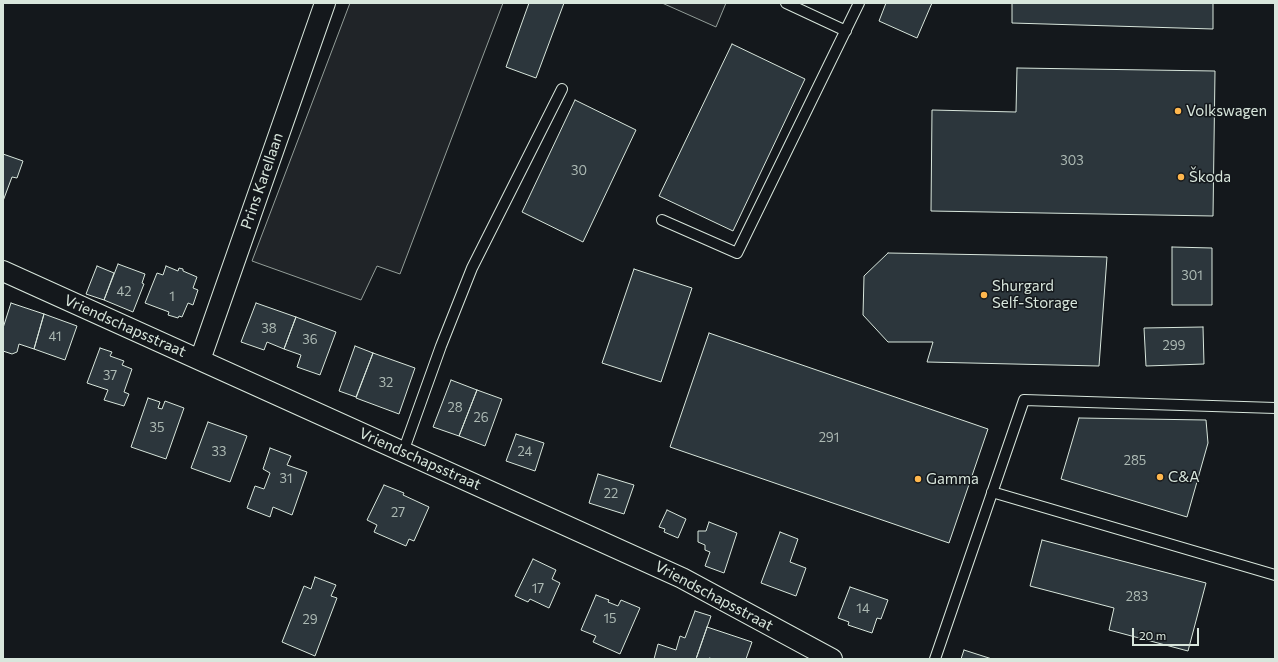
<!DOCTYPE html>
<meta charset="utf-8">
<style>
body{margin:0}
#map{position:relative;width:1278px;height:662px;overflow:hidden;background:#14181c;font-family:Commissioner,sans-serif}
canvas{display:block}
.frame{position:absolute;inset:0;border:4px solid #d8e6dc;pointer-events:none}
.scale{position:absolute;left:1132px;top:628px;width:67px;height:18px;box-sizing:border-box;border:2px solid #d8e6dc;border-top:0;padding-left:5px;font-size:12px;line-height:14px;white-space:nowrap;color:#d8e6dc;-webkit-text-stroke:3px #14181c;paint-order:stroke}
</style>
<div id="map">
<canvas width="1278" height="662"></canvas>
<div class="frame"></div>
<div class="scale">20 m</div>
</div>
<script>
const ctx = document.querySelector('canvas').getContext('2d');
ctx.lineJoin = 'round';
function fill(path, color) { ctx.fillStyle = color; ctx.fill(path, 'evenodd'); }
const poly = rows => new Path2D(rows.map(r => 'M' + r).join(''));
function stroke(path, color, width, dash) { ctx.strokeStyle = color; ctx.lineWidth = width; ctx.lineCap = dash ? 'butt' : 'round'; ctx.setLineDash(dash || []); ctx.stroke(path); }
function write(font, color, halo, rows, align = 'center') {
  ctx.font = font + ' Commissioner,sans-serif'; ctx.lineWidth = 3; ctx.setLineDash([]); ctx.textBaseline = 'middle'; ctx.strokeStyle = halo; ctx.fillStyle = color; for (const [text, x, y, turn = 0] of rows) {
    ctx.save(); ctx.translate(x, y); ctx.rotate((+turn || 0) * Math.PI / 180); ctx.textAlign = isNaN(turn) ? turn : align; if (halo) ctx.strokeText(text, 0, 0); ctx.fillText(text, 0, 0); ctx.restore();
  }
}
const green = poly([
 [350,3,503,3,400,274,377,266,361,300,252,261,350,3],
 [662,3,726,3,716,27,662,3]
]);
const building = poly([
 [529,3,564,3,536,78,506,67,529,3],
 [886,3,932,3,917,38,879,21,886,3],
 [1012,3,1213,3,1213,29,1012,23,1012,3],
 [732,44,805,79,733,231,659,196,732,44],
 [1017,68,1215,71,1213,216,931,211,932,110,1016,112,1017,68],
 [575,100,636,130,583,242,522,212,575,100],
 [3,154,23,161,17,178,12,177,3,201,3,154],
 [1172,247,1212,248,1212,305,1172,305,1172,247],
 [888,253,1107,257,1099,366,927,362,933,342,888,342,863,315,864,276,888,253],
 [118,264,145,274,142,283,144,284,133,312,104,300,118,264],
 [97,266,114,273,104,300,86,294,97,266],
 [166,266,178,271,179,268,183,269,183,271,197,277,193,288,198,290,193,305,188,303,182,317,179,316,178,318,168,315,169,312,145,303,157,273,163,275,166,266],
 [634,269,692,288,661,382,602,363,634,269],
 [11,303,44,314,34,349,19,344,17,352,12,354,3,351,3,328,11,303],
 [256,303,296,317,284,349,267,342,264,350,241,342,256,303],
 [44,314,77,326,65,360,34,349,44,314],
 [296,317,336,332,320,375,297,367,301,355,284,349,296,317],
 [1203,327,1204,364,1146,366,1144,328,1203,327],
 [709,333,988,429,949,543,670,447,709,333],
 [355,346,373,353,356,397,339,391,355,346],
 [100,348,112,352,110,356,124,361,122,365,132,369,124,392,129,394,124,406,104,400,108,390,87,383,100,348],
 [373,353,415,368,399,414,356,398,373,353],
 [451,380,477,390,459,436,433,427,451,380],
 [477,390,502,399,485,446,459,436,477,390],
 [148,398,160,402,158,408,162,409,165,401,184,408,166,459,131,447,148,398],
 [1079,418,1206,420,1208,443,1187,517,1061,479,1079,418],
 [208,422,247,436,230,482,191,468,208,422],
 [516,434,544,443,535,471,506,461,516,434],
 [270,448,291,456,287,465,307,472,292,515,273,507,270,517,247,508,255,486,264,489,270,473,263,469,270,448],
 [598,474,634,485,624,514,589,503,598,474],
 [384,485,404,493,403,495,429,507,414,541,409,539,406,546,374,532,377,525,367,520,384,485],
 [667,510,686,519,678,538,664,532,665,529,659,527,667,510],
 [709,522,737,533,724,573,705,566,710,552,705,550,705,545,698,542,698,531,706,531,709,522],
 [780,532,798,539,790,562,806,568,796,596,761,583,780,532],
 [1042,540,1206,583,1188,651,1109,630,1114,608,1030,586,1042,540],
 [533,559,556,570,552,579,560,583,549,608,530,599,528,602,515,596,533,559],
 [315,577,336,585,331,596,337,598,315,656,282,642,304,586,311,589,315,577],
 [850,587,888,600,881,619,877,618,872,633,848,625,849,622,838,618,850,587],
 [596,595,609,600,608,602,618,606,621,600,640,608,620,654,593,642,596,636,581,630,596,595],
 [695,611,711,616,696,659,654,659,658,644,676,650,680,636,685,638,695,611],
 [707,627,752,642,746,659,713,659,709,658,709,659,696,659,707,627],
 [964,650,992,659,961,659,964,650]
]);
const service = poly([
 [786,3,846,31],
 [662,220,737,253,859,3],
 [403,452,441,346,472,268,562,89],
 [992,492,1275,575],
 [935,659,1024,400,1275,408]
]);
const minor = poly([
 [3,271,682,578,832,659],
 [200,360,325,3]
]);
const markers = [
 [1178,111,4,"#ffb74d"],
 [1181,177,4,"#ffb74d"],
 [984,295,4,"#ffb74d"],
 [1160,477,4,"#ffb74d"],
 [918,479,4,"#ffb74d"]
];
const numberNames = [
 ["303",1072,161],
 ["30",579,171],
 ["301",1192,276],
 ["42",124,292],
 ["1",172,297],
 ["38",269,329],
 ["41",55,337],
 ["36",310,340],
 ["299",1174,346],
 ["37",110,376],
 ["32",386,383],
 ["28",455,408],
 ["26",481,418],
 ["35",157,428],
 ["291",829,438],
 ["33",219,452],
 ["24",525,452],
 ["285",1135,461],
 ["31",286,479],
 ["22",611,494],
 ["27",398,513],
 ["17",538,589],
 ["283",1137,597],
 ["14",863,609],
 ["15",610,619],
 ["29",310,620]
];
const poiNames = [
 ["Volkswagen",1186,111],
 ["Škoda",1189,177],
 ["Shurgard",992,286],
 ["Self-Storage",992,303],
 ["C&A",1168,477],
 ["Gamma",926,479]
];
const streetNames = [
 ["Prins Karellaan",262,181,-71],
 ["Vriendschapsstraat",125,326,24],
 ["Vriendschapsstraat",420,459,24],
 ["Vriendschapsstraat",714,596,28]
];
fill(green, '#202428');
stroke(green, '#939e99', 1);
fill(building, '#2c363c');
stroke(building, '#d8e6dc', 1);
stroke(service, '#d8e6dc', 12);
stroke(minor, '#d8e6dc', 22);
stroke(service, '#14181c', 10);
stroke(minor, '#14181c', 20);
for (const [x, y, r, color] of markers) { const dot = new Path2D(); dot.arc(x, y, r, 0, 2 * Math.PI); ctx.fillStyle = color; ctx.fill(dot); stroke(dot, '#14181c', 1.5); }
write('13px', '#adbab4', null, numberNames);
write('15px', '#d8e6dc', '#14181c', poiNames, 'left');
write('15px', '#d8e6dc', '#14181c', streetNames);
</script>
